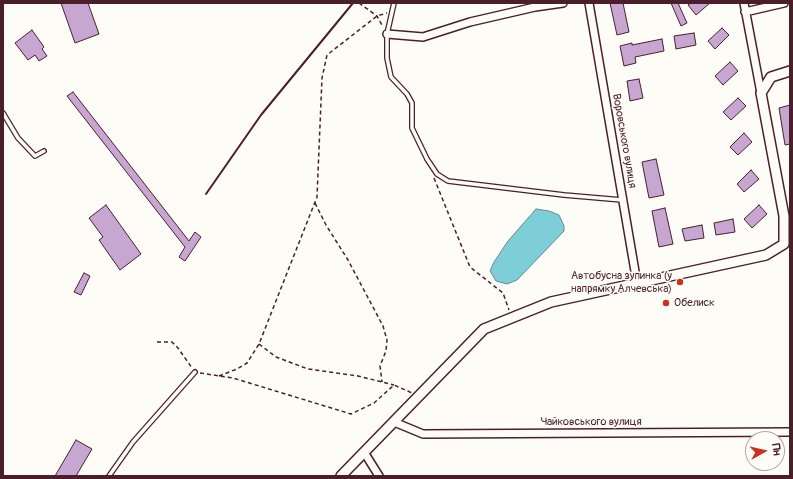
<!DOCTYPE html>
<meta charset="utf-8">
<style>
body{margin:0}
#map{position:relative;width:793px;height:479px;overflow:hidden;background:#fdfcf7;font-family:Pangolin,sans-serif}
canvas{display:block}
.frame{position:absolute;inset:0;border:4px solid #4a1f2b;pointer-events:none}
.north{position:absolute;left:745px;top:431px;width:40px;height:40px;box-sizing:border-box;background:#fdfcf7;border:1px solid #b5a4a5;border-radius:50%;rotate:82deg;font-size:11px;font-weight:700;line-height:16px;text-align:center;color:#4a1f2b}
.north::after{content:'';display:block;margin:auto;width:14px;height:18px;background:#c8321e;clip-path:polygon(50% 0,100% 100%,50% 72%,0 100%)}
</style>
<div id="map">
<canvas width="793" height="479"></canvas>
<div class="frame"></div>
<div class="north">Пн</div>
</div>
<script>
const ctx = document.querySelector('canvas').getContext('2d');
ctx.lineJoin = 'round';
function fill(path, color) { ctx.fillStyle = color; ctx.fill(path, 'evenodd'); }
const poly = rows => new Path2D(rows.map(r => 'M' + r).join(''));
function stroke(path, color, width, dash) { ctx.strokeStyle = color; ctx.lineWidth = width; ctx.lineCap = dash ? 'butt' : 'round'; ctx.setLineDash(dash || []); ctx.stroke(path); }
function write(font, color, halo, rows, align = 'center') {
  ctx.font = font + ' Pangolin,sans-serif'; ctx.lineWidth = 3; ctx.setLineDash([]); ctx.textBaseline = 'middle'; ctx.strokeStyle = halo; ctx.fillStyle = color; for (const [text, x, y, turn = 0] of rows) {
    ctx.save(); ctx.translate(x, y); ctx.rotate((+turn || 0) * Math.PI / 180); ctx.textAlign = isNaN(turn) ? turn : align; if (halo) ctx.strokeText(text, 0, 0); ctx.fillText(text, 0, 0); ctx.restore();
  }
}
const water = poly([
 [536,209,549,211,559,215,564,226,564,231,517,280,507,284,496,281,490,271,494,262,508,241,536,209]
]);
const building = poly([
 [61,3,88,3,99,34,75,43,61,3],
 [610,3,623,3,629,32,617,35,610,3],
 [671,3,678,3,687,23,681,26,671,3],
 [691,3,710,3,696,15,688,5,691,3],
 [722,28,729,35,715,49,708,41,722,28],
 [32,30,44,47,42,49,47,56,39,61,35,55,28,60,15,43,32,30],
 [694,33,696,45,676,49,674,36,694,33],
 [662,39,664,51,635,57,636,63,624,66,620,46,632,43,632,45,662,39],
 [730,62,738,71,723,85,715,76,730,62],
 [639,79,643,98,630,101,627,81,639,79],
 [73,92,189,241,195,232,201,237,185,261,179,257,185,247,67,96,73,92],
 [738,98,746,106,731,120,723,112,738,98],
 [790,105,790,144,785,145,779,108,790,105],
 [744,133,752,142,738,155,730,147,744,133],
 [656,159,664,195,649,198,642,162,656,159],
 [751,170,759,179,744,192,737,184,751,170],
 [106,205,141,254,120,270,99,240,103,237,89,218,106,205],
 [759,205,767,214,752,228,744,219,759,205],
 [665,208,673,244,659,247,652,211,665,208],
 [733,219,735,232,716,235,714,223,733,219],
 [702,225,704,238,685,241,682,229,702,225],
 [84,273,90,276,81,295,74,292,84,273],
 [76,440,92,449,76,476,55,476,76,440]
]);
const path = poly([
 [359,3,377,16,383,27],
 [434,178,470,267,503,293,509,310],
 [315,203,326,225,348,260,383,326,387,340,386,351,380,366,382,382],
 [157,342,172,342,178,348,192,368],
 [259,344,276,357,308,369,358,376,394,385],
 [200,373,233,378,351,414,374,403,394,385,412,393],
 [219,376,237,369,247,363,259,344,317,197,322,78,327,55,377,16,387,13]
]);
const service = poly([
 [394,3,387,34,387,58,391,77,407,94,412,103,412,128,427,159,437,174,448,181,564,195,622,200],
 [3,113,18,138,35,156,44,151],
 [109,476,133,442,195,372]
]);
const minor = poly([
 [589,3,637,283],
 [744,3,761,93],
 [745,12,784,3],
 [387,34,423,37,470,22,535,7,563,3],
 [394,422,423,434,790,432],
 [364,452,379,476]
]);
const tertiary = poly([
 [341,476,484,329,551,302,766,255,784,244,784,216,761,93,771,77,790,71]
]);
const rail = poly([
 [206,194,261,115,353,3]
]);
const markers = [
 [680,282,4,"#c8321e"],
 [666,303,4,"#c8321e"]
];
const streetNames = [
 ["Воровського вулиця",624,141,80],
 ["Чайковського вулиця",591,422]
];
const poiNames = [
 ["Автобусна зупинка (у",672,276],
 ["напрямку Алчевська)",672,289],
 ["Обелиск",674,303,"left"]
];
fill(water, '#7eced8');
stroke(water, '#698893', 1);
fill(building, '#c7a7d1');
stroke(building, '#4a1f2b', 1);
stroke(service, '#4a1f2b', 6);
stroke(minor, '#4a1f2b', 10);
stroke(tertiary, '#4a1f2b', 12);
stroke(path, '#4a1f2b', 1.5, [4, 3]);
stroke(service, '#fdfcf7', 3.5);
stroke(minor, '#fdfcf7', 7);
stroke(tertiary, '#fdfcf7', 9);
stroke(rail, '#4a1f2b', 2);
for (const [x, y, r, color] of markers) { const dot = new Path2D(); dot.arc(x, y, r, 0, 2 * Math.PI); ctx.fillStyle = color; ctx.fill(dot); stroke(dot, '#fdfcf7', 1.5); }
write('11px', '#4a1f2b', '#fdfcf7', streetNames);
write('11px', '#4a1f2b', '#fdfcf7', poiNames, 'right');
</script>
